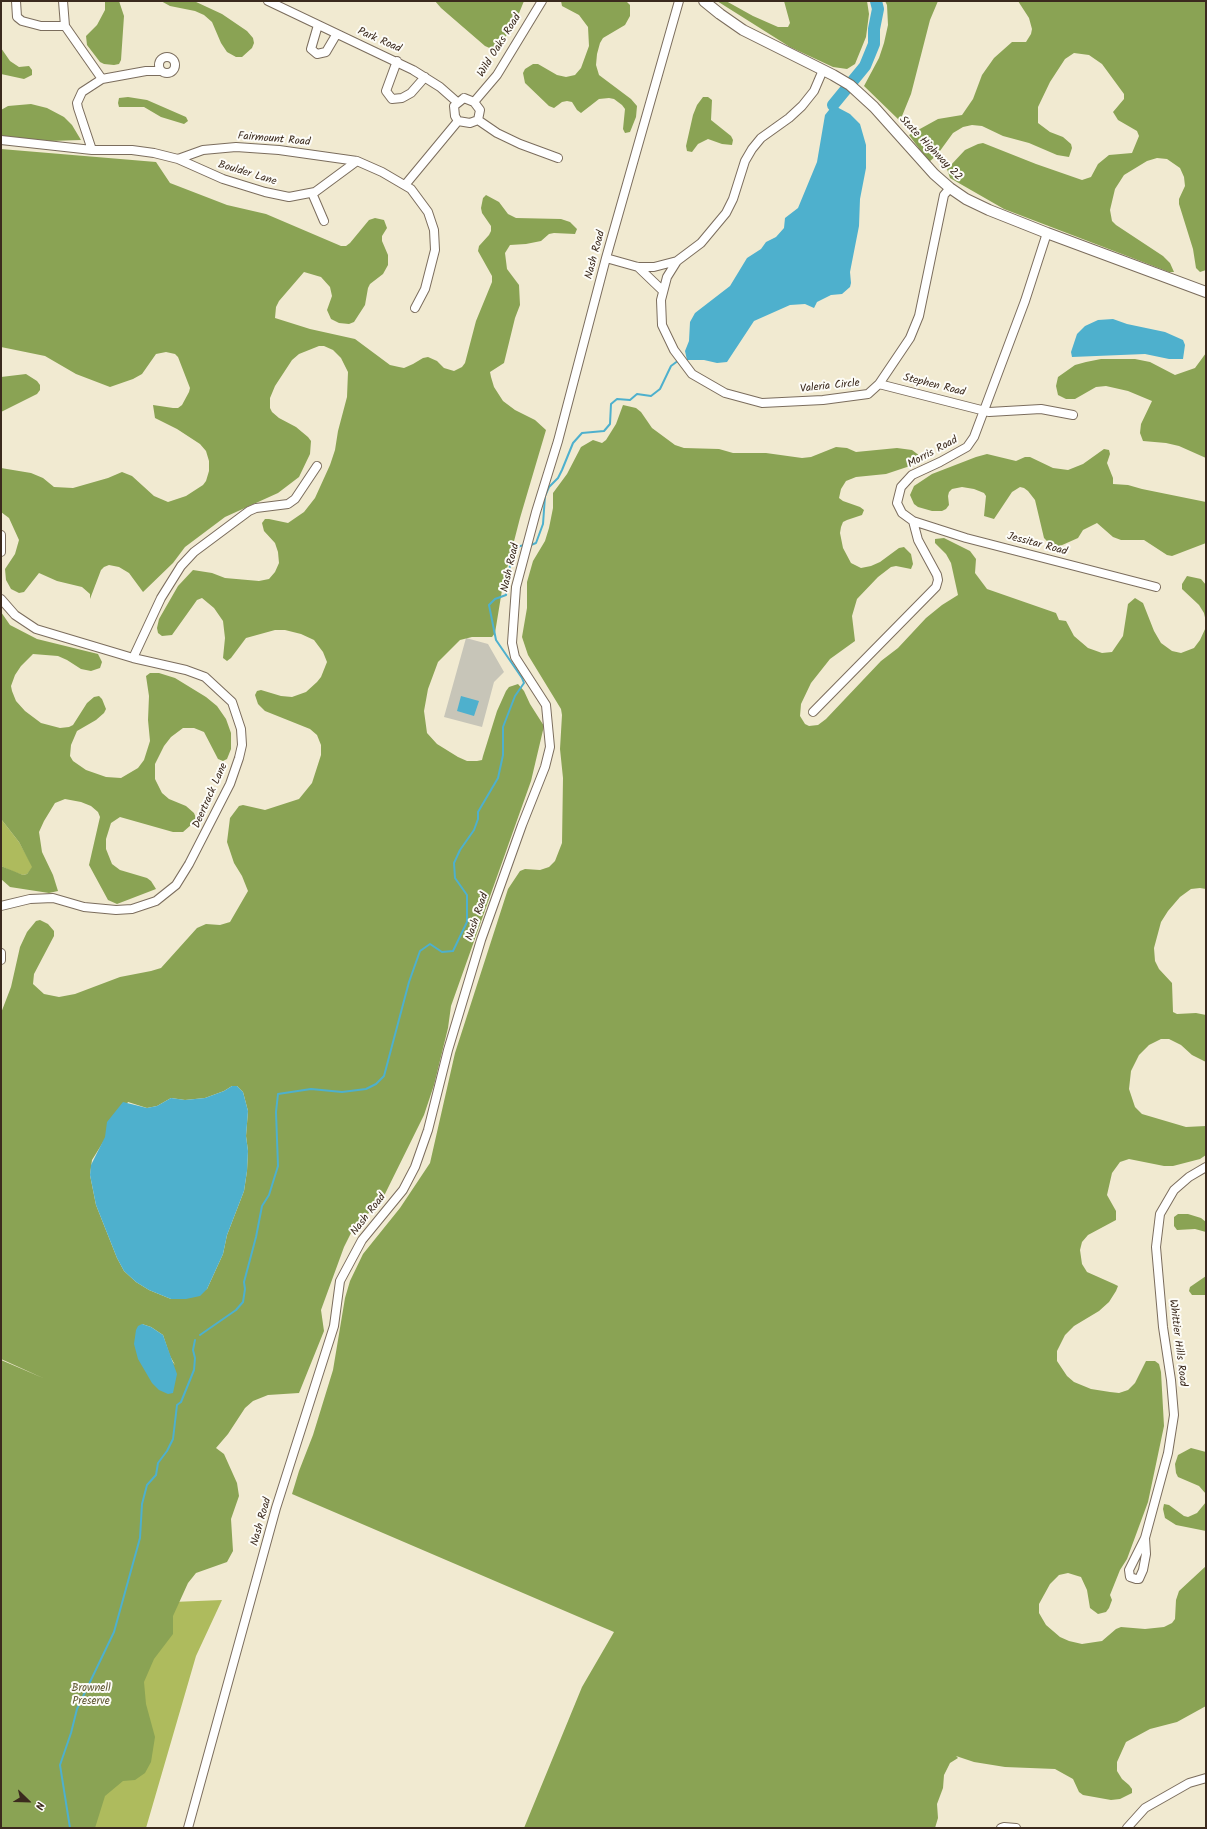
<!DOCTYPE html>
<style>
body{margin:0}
#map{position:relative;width:1207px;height:1829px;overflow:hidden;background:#f1ead1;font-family:Kalam,sans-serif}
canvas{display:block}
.frame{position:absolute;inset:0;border:2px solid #3b2a1e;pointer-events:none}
.north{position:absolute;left:8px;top:1781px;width:40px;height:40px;-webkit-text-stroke:3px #fdfcf7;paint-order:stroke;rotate:113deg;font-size:11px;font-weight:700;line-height:16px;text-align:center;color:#3b2a1e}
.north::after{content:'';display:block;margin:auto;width:14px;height:18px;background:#3b2a1e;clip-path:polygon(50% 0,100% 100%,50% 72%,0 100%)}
</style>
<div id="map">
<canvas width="1207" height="1829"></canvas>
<div class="frame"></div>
<div class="north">N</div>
</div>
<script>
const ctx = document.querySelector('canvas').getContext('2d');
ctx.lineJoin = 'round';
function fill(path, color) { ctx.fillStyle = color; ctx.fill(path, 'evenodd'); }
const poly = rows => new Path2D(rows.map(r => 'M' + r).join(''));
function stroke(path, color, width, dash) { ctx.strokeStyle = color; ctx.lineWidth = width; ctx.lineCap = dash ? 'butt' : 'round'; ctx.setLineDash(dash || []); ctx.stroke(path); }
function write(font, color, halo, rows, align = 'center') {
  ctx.font = font + ' Kalam,sans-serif'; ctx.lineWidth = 4; ctx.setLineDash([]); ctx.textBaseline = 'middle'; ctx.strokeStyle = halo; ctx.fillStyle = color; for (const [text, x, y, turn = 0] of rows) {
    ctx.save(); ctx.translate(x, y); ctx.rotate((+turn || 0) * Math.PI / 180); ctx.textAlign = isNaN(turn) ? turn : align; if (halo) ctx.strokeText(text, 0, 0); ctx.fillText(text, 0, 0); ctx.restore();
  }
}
const industrial = poly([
 [466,638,488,644,504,672,494,682,482,727,444,717]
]);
const green = poly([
 [1,819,19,842,33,867,27,874,23,875,14,872,1,866],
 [222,1600,196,1656,146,1828,1,1828,1,1609]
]);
const forest = poly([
 [105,1,119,1,124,16,121,60,119,64,114,65,104,64,100,62,87,45,86,36,97,25,105,10],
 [161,1,194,1,222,14,247,31,253,38,254,43,252,48,242,57,236,57,227,52,221,43,212,22,204,15,195,11,170,6],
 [435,1,524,1,513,28,494,50,485,46,441,8],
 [561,1,626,1,630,5,630,16,625,25,603,38,600,43,597,54,596,65,599,75,631,99,637,106,636,117,630,132,625,133,623,129,625,109,622,105,614,99,609,98,599,99,581,113,577,110,572,102,567,101,562,102,554,108,549,106,525,83,523,73,525,69,533,64,538,64,557,75,566,77,575,75,581,68,589,46,588,27,579,15,562,6],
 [717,1,726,1,753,16,778,27,788,27,790,23,784,1,867,1,869,14,866,37,855,64,847,69,833,67,790,47],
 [885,1,938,1,930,20,911,94,900,121,864,86,879,58,884,43,888,25,887,5],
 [1018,1,1206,1,1206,270,1200,272,1196,268,1193,249,1179,204,1179,199,1185,186,1184,177,1180,168,1167,159,1157,158,1147,161,1124,175,1115,189,1110,210,1112,221,1116,225,1163,256,1170,263,1174,272,1169,272,1004,209,950,178,947,169,950,166,965,150,978,144,983,143,1036,164,1082,180,1091,177,1098,164,1109,155,1132,153,1139,136,1137,131,1118,120,1113,112,1124,99,1124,94,1102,64,1089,55,1074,53,1065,59,1050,82,1038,107,1038,123,1050,132,1063,137,1071,144,1072,148,1069,157,1057,155,1029,143,1003,136,982,126,972,125,963,127,953,133,937,155,929,162,909,135,938,119,962,115,973,99,982,75,994,58,1012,42,1026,42,1031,34,1032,29,1029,18],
 [1,48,10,61,19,67,29,66,32,70,32,75,24,79,1,74],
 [128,97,147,100,186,117,188,121,184,124,161,117,144,107,119,107,118,103,119,98],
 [703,97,708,97,712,100,711,120,731,136,733,140,732,145,722,144,708,139,698,144,692,152,687,151,686,146,693,115,697,105],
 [31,104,47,108,64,117,72,125,81,140,50,141,1,136,1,110,8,106],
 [1,149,156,162,170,183,227,205,266,214,341,246,346,246,350,243,369,220,375,218,384,220,387,228,382,236,382,241,388,255,388,265,383,274,370,284,368,288,365,305,354,322,349,324,339,323,331,319,327,310,332,296,330,287,321,277,304,272,279,301,276,307,275,318,310,329,355,339,390,365,399,367,404,368,413,364,423,358,428,357,437,361,444,368,454,371,462,367,465,363,476,321,492,282,492,276,478,251,479,246,489,235,491,231,491,226,482,213,481,208,483,198,486,195,499,202,508,214,516,218,561,219,570,222,577,229,575,234,554,233,549,234,541,241,526,244,510,245,505,253,507,269,519,285,520,305,515,318,504,363,490,372,491,377,494,387,503,401,515,410,535,420,546,430,520,518,503,584,495,633,492,637,472,637,460,640,438,662,428,689,424,711,427,733,437,744,458,757,467,761,477,761,482,760,483,756,497,711,506,691,509,687,518,684,524,691,530,704,544,726,531,781,451,1006,448,1028,434,1085,424,1115,383,1198,352,1231,344,1247,321,1310,324,1331,299,1393,268,1395,253,1401,245,1408,228,1434,216,1448,224,1454,237,1483,239,1496,231,1519,233,1551,227,1562,196,1573,188,1583,173,1616,173,1634,154,1659,144,1682,146,1704,155,1737,151,1762,145,1773,135,1780,123,1781,105,1796,95,1828,1,1828,1,1360,43,1378,1,1359,1,1013,11,987,20,947,27,932,36,921,40,920,48,924,54,931,54,936,34,974,33,984,44,994,59,997,75,994,120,977,151,971,161,968,197,928,206,924,220,925,230,922,248,891,242,876,234,863,227,842,230,818,239,806,243,805,265,810,299,799,312,783,321,755,321,745,317,735,310,729,265,711,258,704,255,695,257,691,261,690,281,696,292,697,306,692,317,682,321,677,327,662,323,652,314,640,301,634,285,630,275,630,246,638,231,658,227,661,223,658,225,638,223,621,214,608,202,598,197,600,172,635,162,636,158,633,157,628,159,619,178,586,193,570,212,573,225,578,259,581,269,579,275,572,279,563,278,552,275,543,264,531,262,523,265,519,269,519,288,523,304,512,315,498,330,465,335,450,338,431,347,397,348,372,341,358,333,350,324,346,319,346,299,354,292,360,275,386,270,398,270,408,272,412,279,418,296,427,308,437,311,441,310,454,299,477,278,493,225,517,185,547,173,563,143,592,129,573,119,567,109,565,104,567,101,570,90,599,90,594,82,587,57,581,39,573,24,592,19,593,11,589,6,580,5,569,15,554,19,540,9,518,1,512,1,468,31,473,43,478,54,487,73,488,108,478,122,472,132,476,154,496,168,502,186,496,203,485,206,481,209,471,209,461,206,451,200,444,177,429,155,418,153,405,173,408,178,408,182,405,189,392,190,388,178,357,175,354,166,352,156,354,142,374,133,379,110,387,76,374,45,356,1,347],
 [232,1086,237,1086,243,1092,248,1111,246,1136,248,1151,247,1171,244,1191,227,1235,223,1254,207,1289,171,1299,149,1290,136,1282,124,1271,117,1258,96,1205,90,1175,92,1160,128,1102,147,1108,157,1106,171,1098,185,1100,205,1098,224,1091],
 [142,1324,151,1327,163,1335,170,1356,175,1365],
 [1206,353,1206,458,1179,446,1166,443,1143,441,1140,433,1141,424,1152,401,1128,391,1106,386,1096,387,1075,399,1066,399,1058,395,1056,386,1058,377,1075,365,1086,362,1101,359,1135,359,1150,362,1175,375,1195,368],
 [26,374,37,381,40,385,40,390,37,394,1,412,1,377],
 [623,405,636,408,641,412,652,428,675,445,684,448,719,449,733,453,766,453,802,458,811,457,836,447,847,448,856,452,897,448,912,450,920,456,921,462,916,464,886,474,856,477,846,481,841,489,839,498,843,501,860,507,864,510,862,515,847,520,843,522,841,527,840,533,843,548,851,563,861,568,871,566,880,562,899,548,904,547,911,554,913,564,911,569,896,566,891,567,878,577,857,599,852,616,855,641,830,659,811,683,801,704,800,716,805,724,809,726,818,725,826,719,881,661,898,648,926,618,942,605,958,595,951,563,946,554,935,543,935,539,944,538,970,551,976,559,975,573,987,589,1056,613,1059,620,1066,621,1074,636,1088,648,1102,653,1112,652,1123,636,1128,604,1135,598,1143,603,1154,631,1161,643,1172,651,1181,653,1194,648,1200,640,1206,627,1206,622,1204,613,1199,605,1182,589,1182,584,1187,576,1201,579,1206,585,1206,889,1200,888,1191,889,1180,897,1168,911,1161,922,1154,948,1155,961,1159,969,1172,983,1173,1012,1177,1014,1196,1013,1206,1015,1206,1062,1192,1055,1181,1045,1169,1039,1161,1039,1149,1045,1139,1055,1131,1071,1129,1089,1135,1107,1142,1114,1186,1127,1206,1126,1206,1155,1200,1159,1173,1166,1164,1166,1129,1159,1120,1162,1112,1173,1107,1195,1116,1211,1116,1220,1088,1235,1082,1242,1080,1250,1082,1264,1087,1272,1114,1284,1118,1286,1116,1291,1109,1302,1099,1311,1074,1326,1065,1335,1057,1351,1057,1361,1067,1376,1074,1382,1091,1389,1110,1392,1119,1393,1128,1390,1135,1383,1146,1361,1155,1361,1159,1364,1161,1372,1164,1426,1148,1502,1127,1559,1120,1570,1110,1595,1112,1600,1109,1608,1106,1612,1098,1614,1090,1608,1087,1590,1081,1577,1068,1573,1059,1575,1050,1584,1039,1604,1039,1613,1046,1625,1060,1637,1069,1641,1082,1644,1102,1641,1116,1629,1121,1627,1145,1629,1164,1627,1172,1623,1175,1619,1176,1600,1179,1591,1206,1566,1206,1706,1177,1722,1150,1729,1126,1742,1117,1762,1117,1771,1122,1779,1129,1785,1132,1789,1132,1793,1120,1799,1111,1800,1083,1795,1079,1792,1073,1779,1055,1769,1005,1767,974,1762,956,1756,958,1758,950,1763,944,1775,943,1788,937,1804,938,1818,935,1828,524,1828,582,1687,614,1632,292,1494,299,1471,313,1435,333,1370,345,1298,350,1281,363,1254,400,1208,430,1163,455,1053,508,889,520,871,525,869,540,870,549,867,555,861,562,843,563,778,560,749,562,715,561,709,528,655,522,637,527,608,527,582,533,561,545,541,549,528,553,508,553,493,567,474,581,447,593,440,602,443,606,440,616,424],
 [1104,449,1109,450,1110,454,1107,463,1113,478,1113,484,1128,485,1142,489,1206,502,1206,543,1172,556,1167,555,1144,540,1121,540,1113,537,1097,523,1083,530,1078,538,1060,546,1051,545,1044,538,1035,500,1028,491,1024,488,1020,487,1012,492,994,519,984,516,986,496,984,493,974,489,962,487,952,489,949,492,948,496,949,505,946,509,942,511,932,511,918,507,914,504,910,495,914,486,932,474,976,457,987,454,1016,461,1025,457,1030,457,1053,468,1068,470,1083,464],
 [1,612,10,625,37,639,98,654,102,662,100,668,91,671,81,669,67,660,58,656,33,654,21,666,15,675,11,686,12,691,16,701,25,711,41,723,60,728,69,727,73,725,87,703,94,697,99,696,102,699,106,709,104,713,96,720,77,731,71,745,70,756,73,761,86,770,106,777,121,778,138,768,144,760,150,741,148,720,149,696,146,676,150,673,159,673,175,678,206,697,217,706,226,719,231,733,231,749,227,759,223,761,218,759,204,732,194,728,183,728,171,737,164,746,155,764,155,779,162,793,169,799,186,806,194,813,196,818,191,825,183,832,173,832,120,817,111,823,106,839,106,849,112,864,120,870,147,878,151,881,156,889,117,904,108,900,89,865,100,817,98,812,91,806,81,802,65,799,55,803,44,821,39,832,42,852,53,875,58,891,49,893,10,887,1,879,1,866,23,875,27,874,32,867,19,842,1,819],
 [1178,1214,1188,1214,1201,1218,1206,1222,1206,1232,1195,1229,1177,1230,1174,1226,1174,1217],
 [1206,1276,1206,1295,1192,1295,1189,1291,1190,1287],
 [1191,1448,1206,1452,1206,1494,1199,1486,1178,1477,1176,1473,1175,1464,1178,1455],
 [1206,1502,1206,1531,1176,1525,1165,1518,1163,1509,1164,1504,1169,1505,1184,1516,1188,1517,1197,1513]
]);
const water = poly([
 [833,105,850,114,860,124,866,145,866,168,860,199,859,226,850,272,851,283,850,287,842,294,831,295,817,302,814,308,805,304,790,305,754,321,727,362,717,363,704,360,687,360,685,351,689,341,690,322,695,313,730,286,747,258,761,249,766,242,776,237,784,228,785,218,798,208,817,162,825,115],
 [1113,319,1127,324,1165,332,1183,340,1185,345,1183,359,1169,359,1145,354,1072,357,1071,352,1077,334,1085,326,1098,320],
 [461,696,479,701,474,716,457,711],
 [232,1086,237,1086,243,1092,248,1111,246,1136,248,1151,247,1171,244,1191,227,1235,223,1254,207,1289,200,1296,186,1299,171,1299,149,1290,136,1282,124,1271,117,1258,96,1205,90,1175,91,1165,105,1137,107,1122,123,1102,147,1108,157,1106,171,1098,185,1100,205,1098,224,1091],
 [142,1324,151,1327,163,1335,177,1374,173,1393,168,1394,159,1390,152,1383,138,1359,134,1344,136,1330,138,1326]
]);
const stream = poly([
 [531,545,536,543,543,524,545,496,549,487,558,478,562,470,573,443,582,433,604,431,610,424,611,404,617,399,630,400,637,394,651,396,660,389,671,366,679,360],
 [200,1335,236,1310,243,1302,245,1289,244,1282,256,1237,262,1206,269,1195,278,1166,276,1112,278,1094,311,1089,342,1092,366,1089,376,1084,384,1076,409,982,420,951,430,944,442,952,453,951,467,922,467,895,455,878,454,863,460,850,474,830,478,819,478,812,498,778,503,755,503,727,515,696,524,683,522,678,496,640,489,605,495,599,506,595,510,565,517,547,524,545],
 [70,1828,60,1765,71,1733,77,1709,114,1632,140,1538,142,1504,147,1485,156,1475,158,1463,167,1451,173,1439,177,1405,181,1402,194,1370,195,1358,193,1350,195,1340]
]);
const river = poly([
 [833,105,865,66,874,44,874,29,878,9,876,1]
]);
const minor = poly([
 [16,1,17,17,22,21,41,26,65,26,63,1],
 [268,1,413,70,440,87,457,102],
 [318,25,311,49,317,54,326,52,336,35],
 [65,26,102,79],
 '159 65a8 8 0 1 1 16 0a8 8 0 1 1-16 0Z',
 [397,61,386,91,392,99,402,98,411,93,425,77],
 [823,70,814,91,802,106,789,118,761,138,752,149,745,161,733,199,726,213,701,243,677,261,667,277,661,300,662,325,674,350,692,374,725,393,762,403,823,400,868,394,879,384,910,338,919,316,944,195,950,188],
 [464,98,474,102,480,110,478,120,470,123,458,121,455,116,454,106,464,98],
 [474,102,497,75,542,1],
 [478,120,497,133,520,144,558,158],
 [1,140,92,150,132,150,154,153,178,159,203,150,236,147,279,150,357,161,382,172,411,189,428,212,434,230,435,250,425,289,415,308],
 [92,150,78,108,77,103,82,92,102,79,146,71,160,71],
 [178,159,223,179,265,192,289,197,315,192,357,161],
 [405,185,458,121],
 [312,193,324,221],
 [606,258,638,267,654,267,677,261],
 [638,267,662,290],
 [879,384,989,412,1041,409,1073,415],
 [913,521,966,538,1156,587],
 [1,535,1,552],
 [1,599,15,615,36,629,133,658,186,670,205,677,232,702,241,729,242,745,239,758,230,784,189,864,176,885,156,901,132,909,116,910,84,907,53,898,30,899,1,906],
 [133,658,161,598,181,566,194,552,249,511,256,508,288,504,295,499,317,466],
 [813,712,936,587,938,580,937,575,918,540,913,521,902,513,897,503,901,487,912,475,940,462,967,447,974,437,1025,301,1047,233],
 [1,953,1,960],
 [1145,1538,1146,1554,1143,1570,1139,1579,1136,1579,1130,1577,1129,1570,1145,1538,1168,1453,1174,1415,1171,1380,1163,1327,1156,1247,1160,1214,1174,1190,1189,1177,1206,1167],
 [188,1828,276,1508,334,1326,340,1281,362,1240,403,1190,415,1167,428,1130,448,1050,481,940,522,825,545,767,550,747,546,705,515,657,512,643,516,587,536,512,558,441,606,258,679,1],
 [1001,1828,1004,1827,1016,1828],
 [1127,1828,1145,1808,1189,1783,1206,1778]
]);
const major = poly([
 [704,1,720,14,743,30,833,75,850,85,874,107,934,174,950,188,966,199,989,210,1047,233,1206,292]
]);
const streetNames = [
 ["Park Road",379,41,24],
 ["Wild Oaks Road",500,46,-58],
 ["Fairmount Road",274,140,5],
 ["State Highway 22",930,149,46],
 ["Boulder Lane",247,174,17],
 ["Nash Road",596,255,-75],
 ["Stephen Road",934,386,14],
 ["Valeria Circle",830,387,-6],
 ["Morris Road",933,453,-28],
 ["Jessitar Road",1037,545,15],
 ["Nash Road",511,568,-77],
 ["Deertrack Lane",211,796,-66],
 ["Nash Road",478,917,-71],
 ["Nash Road",369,1215,-52],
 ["Whittier Hills Road",1177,1343,83],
 ["Nash Road",262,1522,-74]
];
const parkNames = [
 ["Brownell",91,1689],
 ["Preserve",91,1702]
];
fill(industrial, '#c7c5b8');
fill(green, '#aebb5d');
fill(forest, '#8aa354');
fill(water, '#4eb0cd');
stroke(stream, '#4eb0cd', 2);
stroke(river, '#4eb0cd', 12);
stroke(minor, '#7b6d5d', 10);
stroke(major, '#7b6d5d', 12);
stroke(minor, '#fff', 8);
stroke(major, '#fff', 10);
write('11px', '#3b2a1e', '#fdfcf7', streetNames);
write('11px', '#5e5631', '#fdfcf7', parkNames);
</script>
